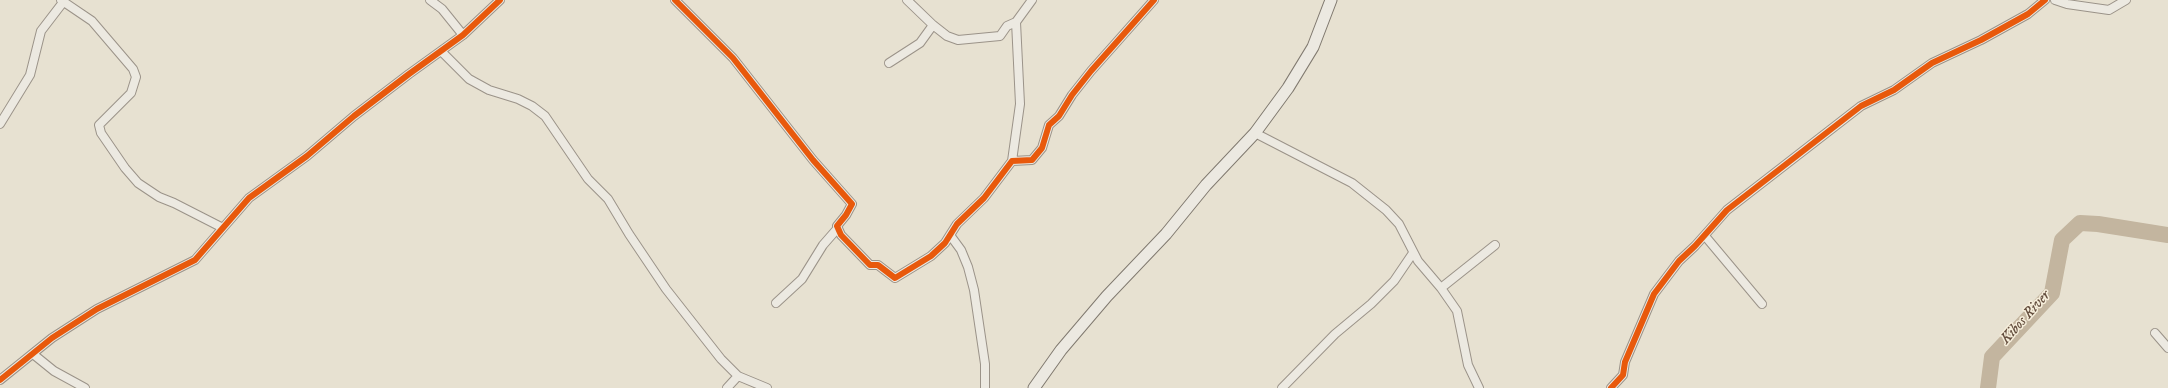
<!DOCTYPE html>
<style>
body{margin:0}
canvas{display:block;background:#e7e1d1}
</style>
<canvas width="2168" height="388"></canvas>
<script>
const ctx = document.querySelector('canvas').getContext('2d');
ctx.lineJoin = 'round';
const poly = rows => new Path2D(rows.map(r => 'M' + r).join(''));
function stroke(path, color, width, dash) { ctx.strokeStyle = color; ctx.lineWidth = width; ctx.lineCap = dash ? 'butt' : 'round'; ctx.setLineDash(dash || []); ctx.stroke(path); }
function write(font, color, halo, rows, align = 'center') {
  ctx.font = font + ' "IM FELL DW Pica",serif'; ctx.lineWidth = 3; ctx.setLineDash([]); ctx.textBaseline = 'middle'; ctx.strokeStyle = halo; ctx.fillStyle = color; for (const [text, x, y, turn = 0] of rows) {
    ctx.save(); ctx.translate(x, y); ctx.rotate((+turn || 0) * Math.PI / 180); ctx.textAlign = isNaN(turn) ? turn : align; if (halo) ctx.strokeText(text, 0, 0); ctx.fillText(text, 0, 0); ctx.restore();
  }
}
const river = poly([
 [1988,388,1992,357,2052,293,2062,240,2080,223,2098,224,2168,235]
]);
const minor = poly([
 [61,0,92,21,133,69,136,77,131,93,99,125,101,133,125,168,138,183,159,197,174,203,223,228],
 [430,0,442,9,463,35],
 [675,0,733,58,813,160,852,204,846,215,837,226,841,235,870,265,878,265,895,278,931,256,945,243,957,224,984,198,1012,161,1032,160,1042,148,1049,125,1059,116,1072,95,1091,71,1154,0],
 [2055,0,2067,4,2109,10,2126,0],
 [933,25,947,36,958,40,1000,36,1007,26,1016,22,1032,0],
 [441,51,469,79,489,90,518,99,532,106,545,116,588,179,608,199,629,234,666,289,721,359,738,376,767,388],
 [889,63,920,43,933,25,907,0],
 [0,124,30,75,41,31,64,1],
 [1255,133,1352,183,1386,210,1399,224,1418,261,1441,288,1457,311,1468,365,1479,388],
 [1012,161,1020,104,1016,22],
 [950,235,961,250,968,267,974,290,985,364,985,388],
 [1705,236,1762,304],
 [1441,288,1495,245],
 [776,303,802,279,823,245,837,229],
 [2155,333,2168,348],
 [33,354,54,371,85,388],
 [0,380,52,338,97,309,195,260,249,198,307,156,354,116,409,74,463,35,500,0],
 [727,388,738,376],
 [1282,388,1335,334,1371,304,1394,281,1413,253],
 [1611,388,1623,375,1625,362,1654,294,1679,261,1695,246,1727,210,1861,106,1894,90,1932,63,1981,40,2028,14,2045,0]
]);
const secondary = poly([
 [1034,388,1061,350,1107,296,1166,234,1206,185,1255,133,1288,88,1313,47,1331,0]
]);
const cycleway = poly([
 [675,0,733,58,813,160,852,204,846,215,837,226,841,235,870,265,878,265,895,278,931,256,945,243,957,224,984,198,1012,161,1032,160,1042,148,1049,125,1059,116,1072,95,1091,71,1154,0],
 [0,380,52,338,97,309,195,260,249,198,307,156,354,116,409,74,463,35,500,0],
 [1611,388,1623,375,1625,362,1654,294,1679,261,1695,246,1727,210,1861,106,1894,90,1932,63,1981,40,2028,14,2045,0]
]);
const waterNames = [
 ["Kibos River",2026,318,-48]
];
stroke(river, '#c3b59f', 16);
stroke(minor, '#9b9389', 10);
stroke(secondary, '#817a70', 13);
stroke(minor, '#ece9e1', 8);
stroke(secondary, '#ece9e1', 11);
stroke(cycleway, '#e8590c', 6);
write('italic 15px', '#644e3e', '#f6eedb', waterNames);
</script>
